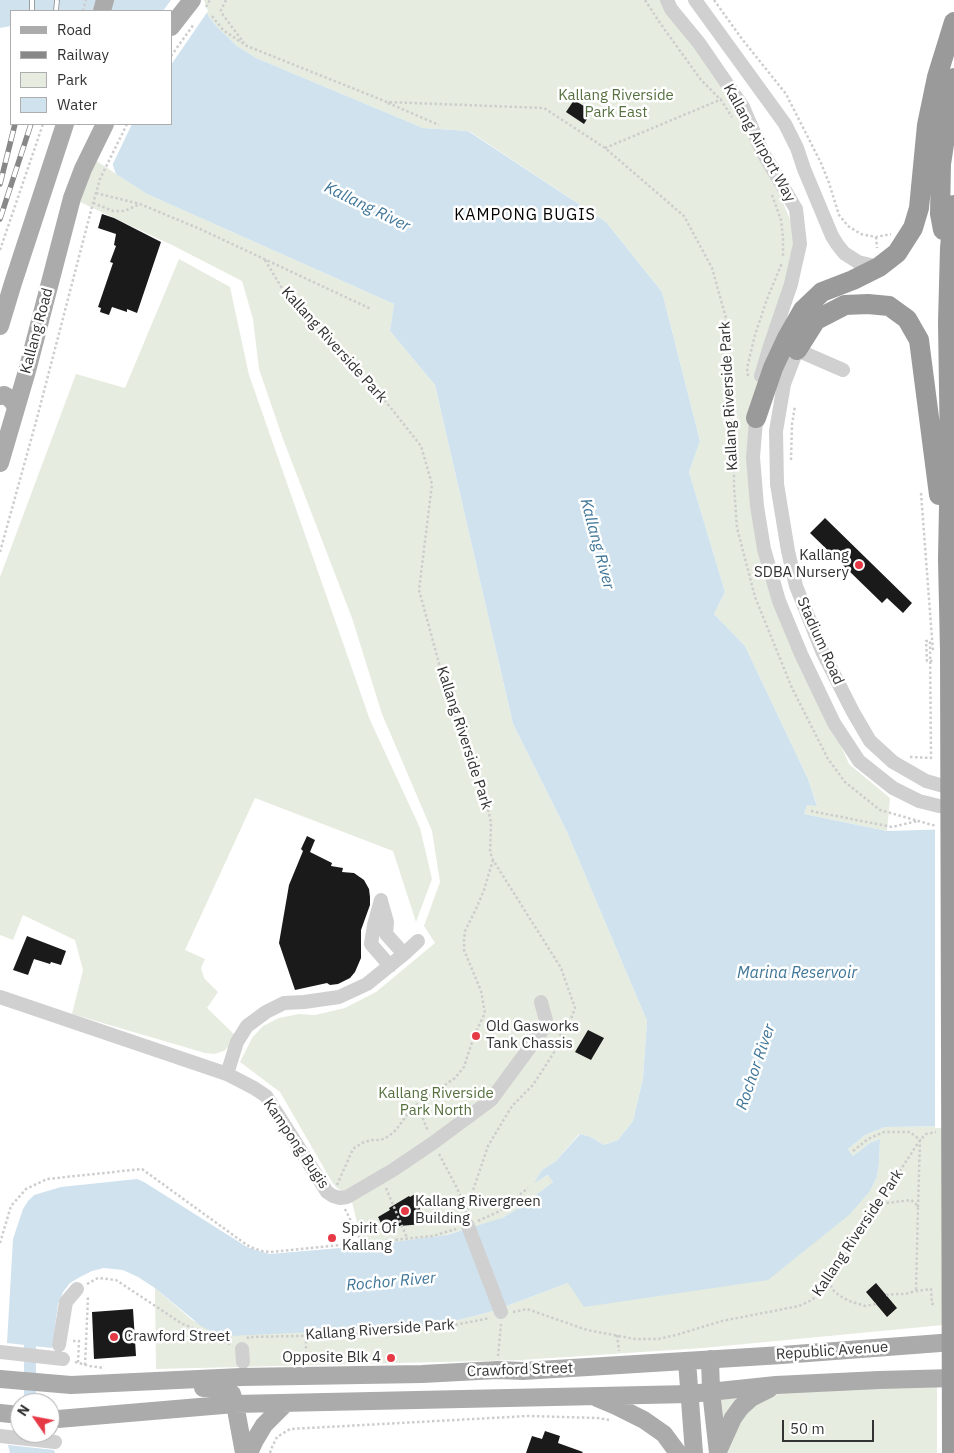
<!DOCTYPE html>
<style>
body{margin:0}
#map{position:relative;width:954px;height:1453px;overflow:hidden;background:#fff;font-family:"IBM Plex Sans",sans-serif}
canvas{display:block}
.legend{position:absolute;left:10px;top:10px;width:162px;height:115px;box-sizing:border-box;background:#fff;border:1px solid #adadad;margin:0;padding:6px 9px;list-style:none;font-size:15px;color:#333}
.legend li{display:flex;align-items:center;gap:10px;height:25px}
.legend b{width:25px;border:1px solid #adadad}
.north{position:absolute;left:10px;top:1393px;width:50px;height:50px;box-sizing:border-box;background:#fff;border:1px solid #adadad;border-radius:50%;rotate:303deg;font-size:14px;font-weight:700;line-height:20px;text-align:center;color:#333}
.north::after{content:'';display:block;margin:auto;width:18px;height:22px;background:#e63946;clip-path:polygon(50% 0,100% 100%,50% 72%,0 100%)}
.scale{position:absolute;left:782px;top:1420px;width:92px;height:22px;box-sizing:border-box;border:2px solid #333;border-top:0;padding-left:6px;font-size:15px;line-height:18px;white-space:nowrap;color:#333;-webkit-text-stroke:4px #fff;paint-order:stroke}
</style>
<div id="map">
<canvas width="954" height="1453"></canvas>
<ul class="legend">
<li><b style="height:6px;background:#ababab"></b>Road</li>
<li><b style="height:6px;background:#888"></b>Railway</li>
<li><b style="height:14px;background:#e6ecdf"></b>Park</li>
<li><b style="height:14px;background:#cfe2ee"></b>Water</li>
</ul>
<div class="north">N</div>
<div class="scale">50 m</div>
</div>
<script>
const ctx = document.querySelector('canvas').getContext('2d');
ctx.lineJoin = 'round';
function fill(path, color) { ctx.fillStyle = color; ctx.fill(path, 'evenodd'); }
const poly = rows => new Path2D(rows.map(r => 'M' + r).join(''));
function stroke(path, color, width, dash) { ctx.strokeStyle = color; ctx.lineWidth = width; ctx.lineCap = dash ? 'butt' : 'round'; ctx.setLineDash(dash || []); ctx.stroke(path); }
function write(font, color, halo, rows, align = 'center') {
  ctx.font = font + ' "IBM Plex Sans",sans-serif'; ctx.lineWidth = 5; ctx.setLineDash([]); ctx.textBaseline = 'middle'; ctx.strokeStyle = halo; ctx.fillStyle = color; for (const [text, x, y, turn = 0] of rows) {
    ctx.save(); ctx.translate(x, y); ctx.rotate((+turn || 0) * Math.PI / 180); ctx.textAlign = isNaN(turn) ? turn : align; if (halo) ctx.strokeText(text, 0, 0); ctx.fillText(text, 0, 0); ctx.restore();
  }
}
const green = poly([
 [201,0,671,0,762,151,800,244,753,457,764,549,825,709,849,764,890,798,887,831,804,814,807,804,817,805,808,779,745,646,714,614,725,592,689,472,700,441,662,292,606,222,469,131,423,128,256,58,237,46,218,28,209,17],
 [95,160,147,194,394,304,390,331,435,385,513,724,567,832,647,1021,643,1078,633,1121,618,1140,604,1145,591,1137,579,1134,556,1161,542,1170,535,1182,549,1175,553,1182,517,1209,498,1220,442,1236,363,1246,350,1194,343,1192,337,1188,332,1182,280,1092,240,1062,252,1038,263,1026,279,1018,299,1014,315,1015,345,1008,376,992,435,943,424,926,440,882,432,831,382,714,352,618,283,439,259,369,253,319,242,281,172,245,80,202],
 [179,259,230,287,249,375,370,720,420,828,432,879,416,922,393,851,255,798,185,950,205,959,201,968,204,978,218,992,207,1008,238,1038,224,1051,214,1054,205,1053,72,1014,83,970,75,940,23,915,13,940,0,935,0,577,76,374,125,388],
 [954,1126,954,1324,703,1348,521,1360,156,1369,155,1288,192,1320,225,1335,404,1328,455,1321,493,1311,568,1283,870,1191,877,1177,879,1163,880,1139,870,1143,853,1156,848,1149,865,1135,885,1127],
 [937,1386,937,1453,719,1453,711,1391]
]);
const water = poly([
 [0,0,201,0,209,17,218,28,237,46,256,58,423,128,468,131,606,222,662,292,700,441,689,472,725,592,714,614,745,646,808,779,817,806,807,805,804,814,887,831,954,829,954,1126,885,1127,865,1135,848,1149,853,1156,870,1143,880,1139,879,1163,877,1177,870,1191,849,1215,768,1280,584,1307,568,1283,493,1311,455,1321,417,1327,229,1336,217,1334,201,1326,155,1288,138,1277,123,1270,104,1268,92,1271,80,1277,70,1283,63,1292,58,1304,52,1348,7,1343,13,1239,23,1209,28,1201,34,1195,61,1187,137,1179,144,1182,247,1247,262,1252,270,1254,363,1246,447,1235,502,1218,517,1209,553,1182,548,1175,534,1183,542,1170,556,1161,580,1134,591,1137,604,1145,618,1140,633,1121,643,1078,647,1021,567,832,513,724,435,385,390,331,394,304,147,194,116,174,98,124,171,124,171,11,11,11,11,26,0,28],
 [8,1445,54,1450,55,1453,10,1453]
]);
const pier = poly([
 [171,0,204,0,208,11,171,65,171,11,163,11],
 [96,124,132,124,111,168],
 [935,827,954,827,954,1128,935,1128]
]);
const canal = poly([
 [30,1403,30,1346,32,1328]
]);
const building = poly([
 [574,100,592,111,584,124,566,112],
 [102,214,114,218,161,242,137,313,127,309,127,312,112,307,109,315,100,312,101,308,98,307,113,263,110,262,116,246,114,245,116,234,98,228],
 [825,518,912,603,903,613,887,598,882,603,810,533],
 [307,836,315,840,310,852,332,863,331,866,343,868,342,872,354,873,364,880,369,889,370,897,370,905,361,930,361,958,355,972,350,978,338,984,330,985,327,983,295,990,279,943,289,885,303,851,301,849],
 [27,936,66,951,61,965,51,962,50,964,34,959,28,975,13,970],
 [588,1030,604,1038,591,1060,575,1052],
 [415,1194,421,1212,420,1213,423,1224,387,1227,387,1225,382,1225,378,1217,390,1210,389,1208,409,1196,410,1197],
 [876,1283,897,1308,887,1317,866,1292],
 [133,1309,136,1356,94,1359,92,1312],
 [545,1431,560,1436,558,1443,583,1452,582,1453,526,1453,532,1436,542,1439]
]);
const path = poly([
 [226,0,221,10,223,15,244,43],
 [645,0,660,23,701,80,721,100,732,117],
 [714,0,742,39,786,94,821,163,829,183,839,215,848,226,861,234,876,237,891,234],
 [206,7,210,0],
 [83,11,86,0],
 [212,16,223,30,247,46,387,102,544,108,605,148,684,216,712,268,728,325,734,418,734,486,737,528,755,597,792,688,828,759,845,782,880,810,936,826],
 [171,56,194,24],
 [388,103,439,125],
 [605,148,722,99],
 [96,193,140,204,200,229,371,309],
 [772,195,781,220,783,237,783,258],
 [93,203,113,211,124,211,138,205],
 [876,237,877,248],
 [0,250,43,124],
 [265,260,286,295,325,339,383,398,421,446,432,484,419,590,449,700,487,804,491,823,490,852,493,860,561,968,575,1008,564,1037,533,1085,512,1106,488,1146,466,1211,467,1215],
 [748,376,747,368,755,335,767,299,782,263],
 [791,460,792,424,795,406],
 [921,493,933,652],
 [0,552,37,418,93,203,100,179,127,124],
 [910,757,931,758,930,641,926,641,927,661,933,661],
 [811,811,892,827,917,821],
 [555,1031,564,1037],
 [417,1104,428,1131],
 [853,1151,868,1139,884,1132,910,1132,920,1140,918,1207],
 [439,1154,457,1188,466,1209],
 [337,1185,353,1149,362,1143,371,1140,381,1140,389,1136,396,1130,412,1108,455,1078,464,1067,474,1036,485,1013,481,991,464,950,464,941,465,931,476,909,484,890,493,860],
 [386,1188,407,1238],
 [877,1206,887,1203,911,1200,916,1204,918,1207,916,1291],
 [345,1209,362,1243],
 [478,1221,500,1211,528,1188],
 [0,1243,11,1206,26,1189,47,1179,142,1169,240,1240,250,1247,262,1251,270,1252,433,1236,456,1229],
 [828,1281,834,1291,840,1296,849,1301,865,1306,876,1304],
 [87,1284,98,1278,116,1280,181,1323,230,1344],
 [886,1295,895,1294,905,1294,916,1291,931,1289,932,1304,936,1303],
 [513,1312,527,1309,587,1330,635,1339,658,1339,676,1335,722,1321,799,1306,812,1300,822,1290,920,1140,926,1134,936,1132],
 [617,1335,619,1351],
 [306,1336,306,1360],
 [248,1339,248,1337,345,1335,444,1327,490,1318],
 [73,1341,79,1341,78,1363],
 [498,1356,501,1324],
 [294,1360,308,1360],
 [75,1362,90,1366,104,1368],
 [85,1365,88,1297],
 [270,1453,272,1447,277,1437,290,1429,528,1416,598,1418,609,1420]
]);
const minor = poly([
 [667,0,671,9,699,43,743,107,762,151,796,209,800,244,791,284,770,346,761,376],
 [695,0,785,124,797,148,804,169,832,236,837,244,844,253,858,262,879,267],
 [843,370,797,350,784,384,776,431,777,484,788,551,796,586,822,651,853,712,870,741,893,762,926,781,954,789],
 [757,409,753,457,757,506,764,549,779,601,801,654,834,723,859,761,893,788,919,801,939,806,954,807],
 [381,900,374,925,371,944,390,966],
 [381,901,387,922,386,934,404,954],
 [0,997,227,1074,254,1088,266,1096,327,1192,333,1196,340,1198,347,1197,393,1170,433,1143,491,1100,547,1024,541,1002],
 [227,1074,237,1042,247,1026,266,1012,284,1003,304,1002,339,997,367,984,404,954,418,941],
 [468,1226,501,1312],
 [59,1345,66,1302,77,1289],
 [242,1349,243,1362],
 [0,1352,63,1359],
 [0,1436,55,1442]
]);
const major = poly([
 [102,11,105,0],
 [171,27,192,0],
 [0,326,13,283,65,124],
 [0,396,4,395,12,400,16,408],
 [0,463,27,371,72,198,83,169,105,124],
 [710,1359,711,1391,718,1453],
 [687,1361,694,1453],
 [0,1379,71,1385,241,1377,422,1374,498,1370,523,1371,782,1355,954,1342],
 [203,1388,224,1388,232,1394,235,1404,244,1453],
 [597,1398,616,1406,644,1420,664,1434,678,1453],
 [0,1413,20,1415],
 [50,1418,58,1419,235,1404,690,1394,776,1385,879,1380,954,1378],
 [719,1449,733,1418,741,1407,751,1398,769,1389],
 [249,1453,255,1440,264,1425,286,1403]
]);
const highway = poly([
 [943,230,940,214,941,164,954,78],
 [797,350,816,320,845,305,868,304,889,306,907,319,919,340,939,495],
 [756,418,773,368,787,338,803,310,822,292,853,280,879,267,897,253,913,228,919,208,927,125,937,77,954,22],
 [952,1453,950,651,948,559,950,454,948,322,950,248,954,205]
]);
const rail = poly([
 [32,11,32,0],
 [56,11,57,0],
 [0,184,15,124],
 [0,219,31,124]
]);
const markers = [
 [859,565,5,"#e63946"],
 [476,1036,5,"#e63946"],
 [405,1211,5,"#e63946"],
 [332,1238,5,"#e63946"],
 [114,1337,5,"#e63946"],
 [391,1358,5,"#e63946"]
];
const parkNames = [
 ["Kallang Riverside",616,96],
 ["Park East",616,113],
 ["Kallang Riverside",436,1094],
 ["Park North",436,1111]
];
const streetNames = [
 ["Kallang Airport Way",759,143,61],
 ["Kallang Road",37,331,-75],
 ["Kallang Riverside Park",334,345,48],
 ["Kallang Riverside Park",729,396,-93],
 ["Stadium Road",820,641,66],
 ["Kallang Riverside Park",464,738,72],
 ["Kampong Bugis",296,1144,56],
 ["Kallang Riverside Park",858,1233,-56],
 ["Kallang Riverside Park",380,1330,-4],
 ["Republic Avenue",832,1351,-4],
 ["Crawford Street",520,1370,-2]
];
const poiNames = [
 ["Kallang",849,556,"right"],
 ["SDBA Nursery",849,573,"right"],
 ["Old Gasworks",486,1027],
 ["Tank Chassis",486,1044],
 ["Kallang Rivergreen",415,1202],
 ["Building",415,1219],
 ["Spirit Of",342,1229],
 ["Kallang",342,1246],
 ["Crawford Street",124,1337],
 ["Opposite Blk 4",381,1358,"right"]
];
const waterNames = [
 ["Kallang River",367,207,26],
 ["Kallang River",597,544,75],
 ["Marina Reservoir",797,973],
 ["Rochor River",756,1067,-71],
 ["Rochor River",391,1282,-5]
];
const neighbourhoodNames = [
 ["KAMPONG BUGIS",525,215]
];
fill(green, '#e6ecdf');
fill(water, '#cfe2ee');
fill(pier, '#fff');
stroke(canal, '#cfe2ee', 12);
fill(building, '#1a1a1a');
stroke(path, '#cdcdcd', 2.5, [2.5, 2.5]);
stroke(minor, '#d0d0d0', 14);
stroke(major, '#ababab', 18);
stroke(highway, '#9a9a9a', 20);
stroke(rail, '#888', 5.5);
stroke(rail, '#fff', 4, [11]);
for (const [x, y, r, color] of markers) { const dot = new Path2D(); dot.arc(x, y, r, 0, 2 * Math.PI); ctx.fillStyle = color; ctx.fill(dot); stroke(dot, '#fff', 2); }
write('15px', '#56703f', '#fff', parkNames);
write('15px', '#333', '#fff', streetNames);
write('15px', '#333', '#fff', poiNames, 'left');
write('italic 16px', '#3f7597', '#fff', waterNames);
ctx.letterSpacing = '1px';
write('16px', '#000', '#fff', neighbourhoodNames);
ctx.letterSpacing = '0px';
</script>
